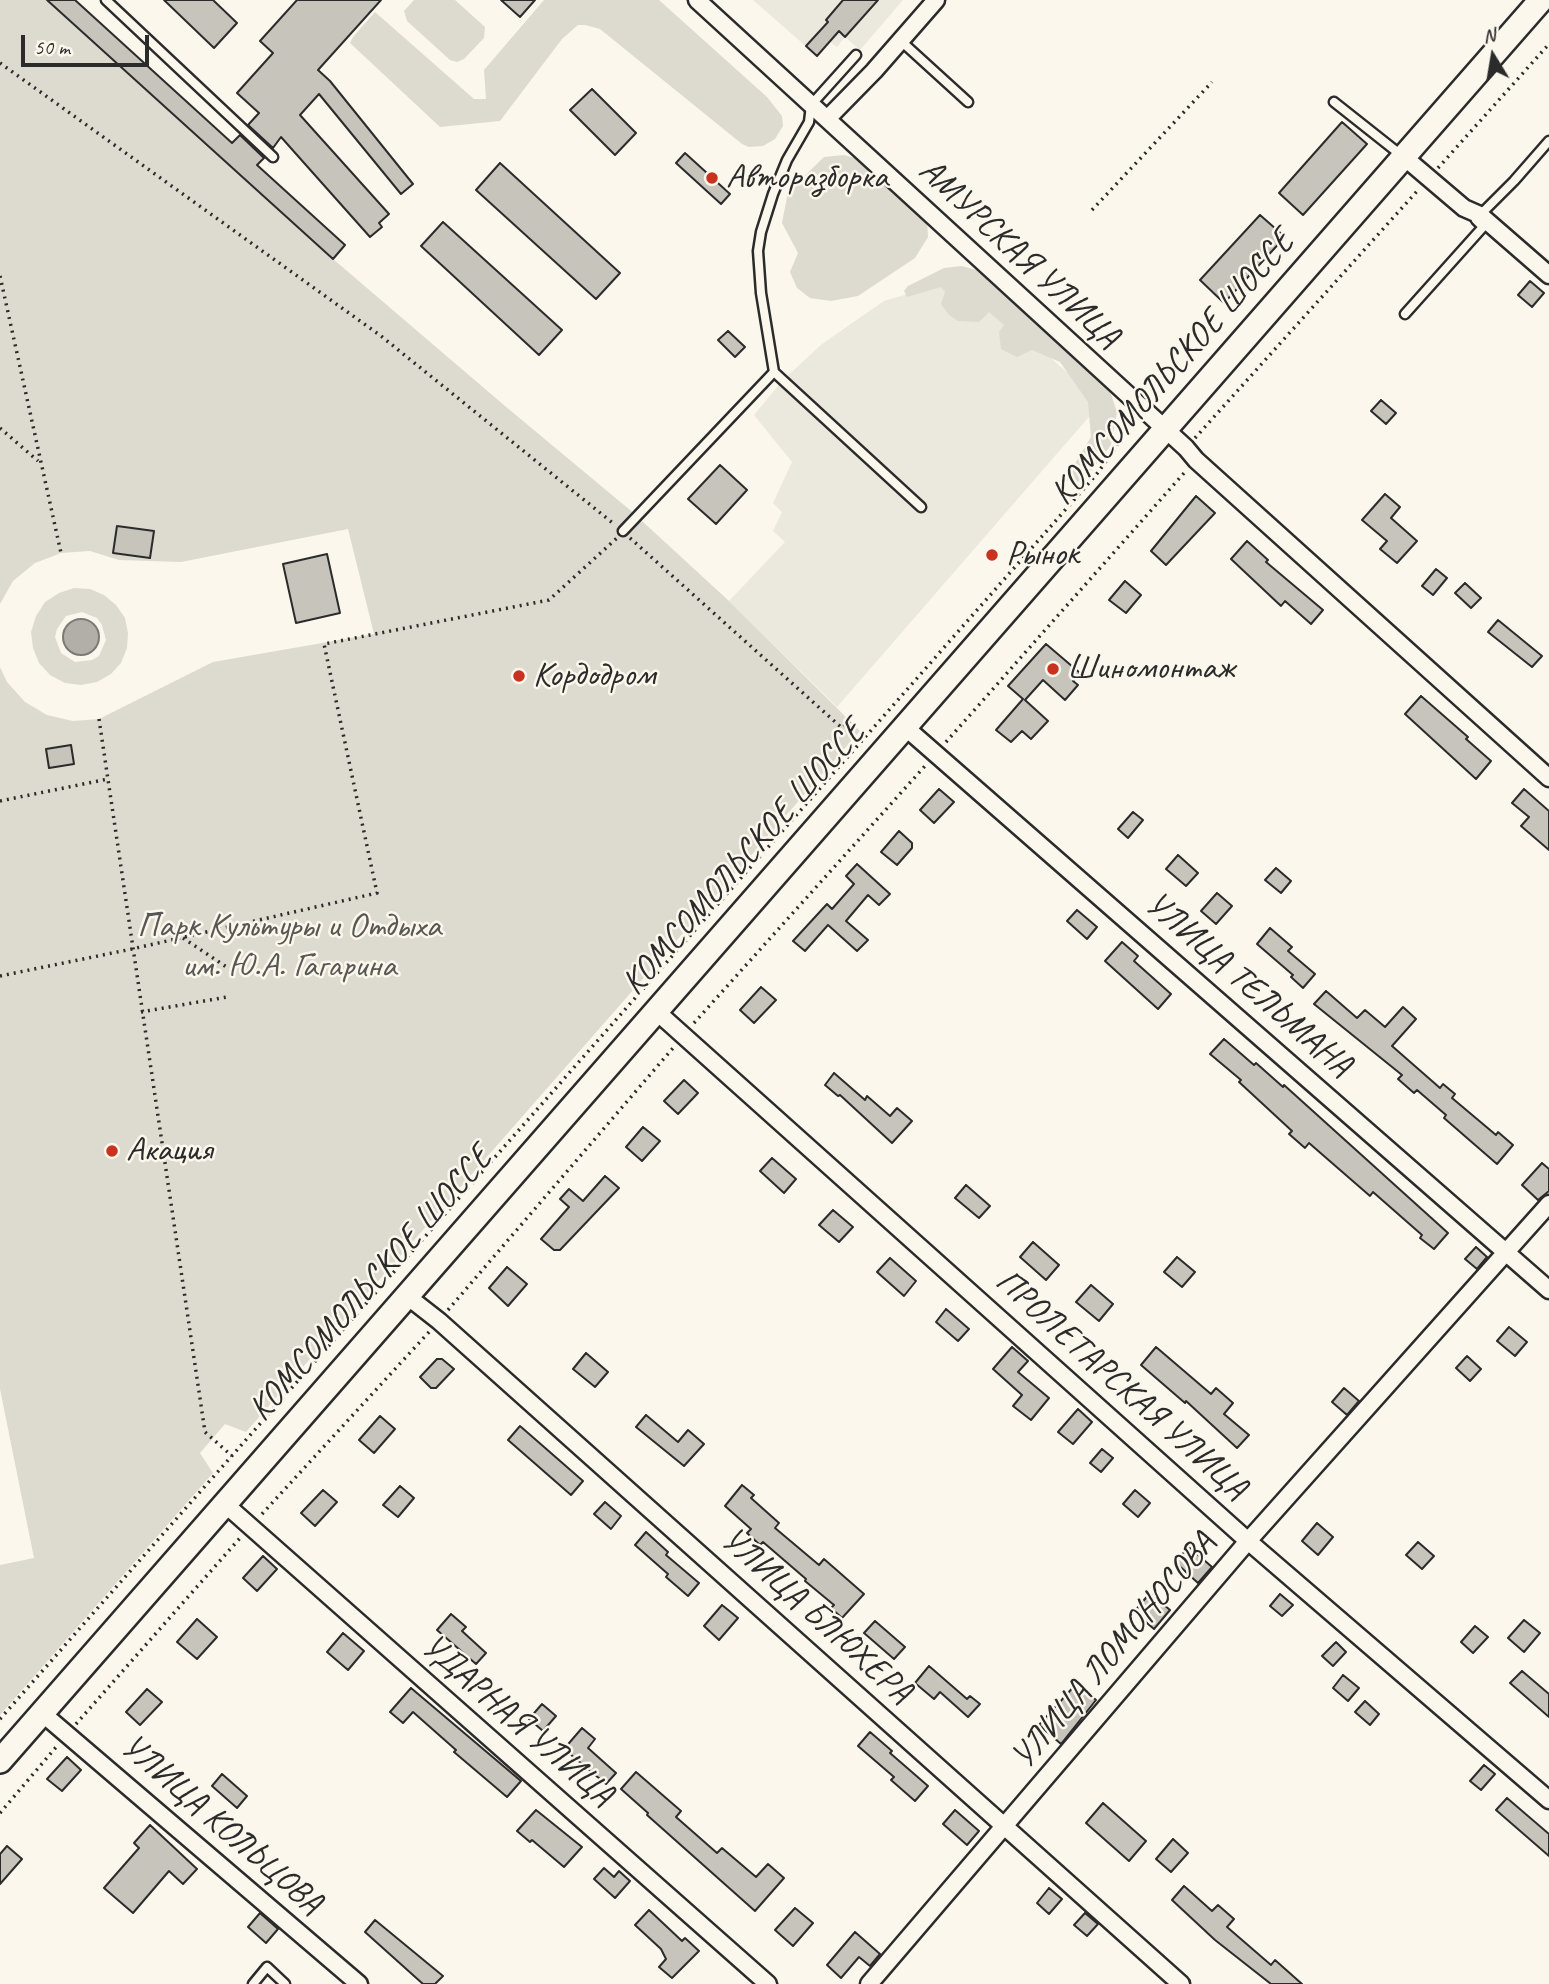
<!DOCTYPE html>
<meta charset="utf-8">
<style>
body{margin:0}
#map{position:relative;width:1549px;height:1984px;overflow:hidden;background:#fbf7ec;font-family:Caveat,sans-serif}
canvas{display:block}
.north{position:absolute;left:1458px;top:21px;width:70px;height:70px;-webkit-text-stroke:5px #fbf7ec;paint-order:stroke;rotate:349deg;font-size:19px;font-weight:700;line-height:28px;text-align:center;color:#2b2b2b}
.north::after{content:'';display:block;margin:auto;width:24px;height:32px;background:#2b2b2b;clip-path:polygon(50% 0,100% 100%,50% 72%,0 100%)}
.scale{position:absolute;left:21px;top:35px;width:128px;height:32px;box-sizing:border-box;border:4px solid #2b2b2b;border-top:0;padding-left:9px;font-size:21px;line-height:24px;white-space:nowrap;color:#2b2b2b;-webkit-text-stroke:5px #fbf7ec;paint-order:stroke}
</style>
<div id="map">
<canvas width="1549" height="1984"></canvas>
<div class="north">N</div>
<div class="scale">50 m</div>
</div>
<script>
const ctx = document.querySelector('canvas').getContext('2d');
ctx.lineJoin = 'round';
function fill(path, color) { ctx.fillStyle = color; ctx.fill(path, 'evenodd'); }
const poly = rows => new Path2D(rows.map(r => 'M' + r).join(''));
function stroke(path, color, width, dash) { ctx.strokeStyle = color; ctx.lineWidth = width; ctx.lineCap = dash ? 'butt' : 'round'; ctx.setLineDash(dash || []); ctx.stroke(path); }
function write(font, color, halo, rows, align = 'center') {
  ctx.font = font + ' Caveat,sans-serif'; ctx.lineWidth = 5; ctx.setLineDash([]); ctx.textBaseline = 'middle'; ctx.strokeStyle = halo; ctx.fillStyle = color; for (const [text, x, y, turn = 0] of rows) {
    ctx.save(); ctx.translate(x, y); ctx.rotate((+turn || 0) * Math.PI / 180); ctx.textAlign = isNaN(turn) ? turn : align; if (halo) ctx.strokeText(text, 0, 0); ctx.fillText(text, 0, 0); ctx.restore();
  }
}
const built = poly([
 [753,0,903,0,860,50,845,37,837,47,830,42,817,56],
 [962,278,1101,403,837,707,729,601,785,542,773,531,782,512,773,503,792,462,754,415,782,381,822,344,884,301]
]);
const green = poly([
 [0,0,47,0,333,259,505,406,630,510,729,601,860,731,246,1432,225,1424,200,1453,213,1473,0,1715,0,1565,34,1558,0,1389,0,667,7,682,25,702,47,715,73,721,99,719,213,662,374,634,348,529,181,562,119,560,90,551,61,553,35,563,13,581,0,604],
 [414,0,455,0,485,27,484,38,464,59,457,62,450,60,407,21,404,11],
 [544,0,659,0,767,97,782,116,783,126,775,139,763,146,749,147,742,144,600,29,585,25,578,25,562,39,500,121,440,127,350,43,353,37,375,12,474,99,486,99,484,70],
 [844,155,858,159,927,220,928,237,915,258,858,296,831,301,810,298,797,288,790,272,798,253,782,223,788,192,824,157],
 [962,266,976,270,1109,388,1117,412,1111,445,1084,480,1074,483,1065,480,1091,437,1088,402,1060,362,1032,350,1017,357,1001,349,999,332,1004,325,989,312,979,322,958,321,949,315,941,304,945,292,941,287,907,297,904,291,908,286,944,268],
 [74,588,90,589,104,595,116,605,125,618,128,633,127,648,121,663,111,674,97,682,81,685,65,683,50,675,39,663,33,648,31,632,36,616,45,602,59,593],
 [82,612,97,618,102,625,106,640,99,656,92,660,75,662,61,653,55,637,57,629,66,616]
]);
const water = poly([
 '63 637a18 18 0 1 1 36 0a18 18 0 1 1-36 0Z'
]);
const building = poly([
 [47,0,75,0,232,143,240,135,264,158,257,165,345,245,333,259,47,0],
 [164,0,213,0,237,23,214,48,164,0],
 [297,0,381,0,318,70,330,81,413,184,401,194,319,94,300,115,389,214,379,223,382,227,370,237,281,137,273,148,248,125,259,113,237,93,273,53,260,41,297,0],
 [501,0,535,0,520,17,501,0],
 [843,0,878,0,845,37,839,31,817,56,806,46,828,22,826,20,843,0],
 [592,89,636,133,615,155,570,110,592,89],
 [1342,122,1367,144,1303,215,1279,193,1342,122],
 [685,153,730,194,721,204,676,163,685,153],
 [500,163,620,273,596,299,476,190,500,163],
 [1260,215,1285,237,1224,303,1200,280,1260,215],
 [443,222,562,330,539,355,421,246,443,222],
 [1530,281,1544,293,1532,307,1518,295,1530,281],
 [728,331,745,347,735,357,718,340,728,331],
 [1381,400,1396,413,1386,424,1371,411,1381,400],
 [720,465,747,490,716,524,688,499,720,465],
 [1385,494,1400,507,1391,518,1417,541,1397,563,1380,549,1387,541,1362,520,1385,494],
 [1196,496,1215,513,1166,565,1151,551,1196,496],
 [117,526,154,531,150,558,113,553,117,526],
 [1247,541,1268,560,1266,562,1323,610,1311,624,1285,601,1281,606,1231,559,1247,541],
 [327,554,340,613,296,623,283,564,327,554],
 [1436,569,1447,578,1433,595,1422,586,1436,569],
 [1125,581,1141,595,1126,613,1109,600,1125,581],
 [1465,583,1481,598,1471,608,1455,593,1465,583],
 [1498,620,1542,656,1532,667,1488,632,1498,620],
 [1046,644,1080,673,1073,681,1078,685,1065,700,1043,680,1025,700,1048,721,1031,739,1022,731,1011,742,996,730,1023,699,1008,686,1046,644],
 [1421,696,1468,737,1466,739,1491,761,1476,779,1405,714,1421,696],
 [71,745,74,764,49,768,46,749,71,745],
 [939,789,954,802,934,823,920,810,939,789],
 [1524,789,1549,811,1549,850,1521,826,1529,817,1512,803,1524,789],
 [1133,812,1143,820,1128,838,1118,829,1133,812],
 [899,831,912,843,912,848,897,865,881,852,899,831],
 [1178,855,1198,873,1186,886,1166,869,1178,855],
 [857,864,890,894,879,905,868,895,846,921,868,940,857,951,828,925,805,951,793,941,827,904,832,909,854,884,846,876,857,864],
 [1276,868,1291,881,1281,893,1265,880,1276,868],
 [1217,893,1232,906,1216,924,1201,911,1217,893],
 [1077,910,1097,927,1087,939,1067,921,1077,910],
 [1270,928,1292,947,1288,951,1315,974,1303,988,1291,977,1293,975,1257,944,1270,928],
 [1122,942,1138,956,1134,961,1171,994,1158,1009,1105,961,1122,942],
 [761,987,776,1000,754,1023,740,1010,761,987],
 [1326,991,1357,1018,1365,1010,1385,1027,1403,1007,1416,1019,1392,1046,1440,1088,1443,1084,1455,1094,1452,1098,1496,1135,1498,1132,1513,1145,1497,1164,1444,1118,1446,1115,1417,1090,1414,1093,1398,1079,1402,1075,1314,1004,1326,991],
 [1224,1039,1254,1065,1256,1063,1283,1087,1284,1085,1448,1233,1434,1249,1420,1238,1422,1235,1373,1192,1370,1196,1309,1143,1305,1148,1289,1134,1292,1131,1239,1082,1241,1080,1210,1054,1224,1039],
 [834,1073,865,1100,867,1096,890,1116,897,1108,912,1121,892,1143,840,1095,838,1096,825,1085,834,1073],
 [684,1080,698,1093,678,1114,664,1101,684,1080],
 [643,1127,660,1141,642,1161,626,1147,643,1127],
 [772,1158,796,1179,784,1193,760,1171,772,1158],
 [1542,1163,1549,1169,1549,1191,1538,1200,1522,1185,1542,1163],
 [605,1176,619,1188,560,1250,554,1250,541,1239,569,1207,560,1199,569,1189,583,1201,605,1176],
 [966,1185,990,1206,979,1218,955,1198,966,1185],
 [833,1210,853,1227,839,1242,819,1225,833,1210],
 [1033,1242,1059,1265,1046,1280,1020,1257,1033,1242],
 [1476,1247,1487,1257,1477,1269,1465,1259,1476,1247],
 [1177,1257,1195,1272,1182,1287,1164,1272,1177,1257],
 [890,1258,916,1281,904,1296,877,1272,890,1258],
 [507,1267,527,1284,508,1306,489,1288,507,1267],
 [1091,1285,1113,1304,1099,1321,1076,1302,1091,1285],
 [946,1309,969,1329,958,1341,936,1322,946,1309],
 [1509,1327,1527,1342,1515,1356,1497,1341,1509,1327],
 [1012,1347,1028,1361,1018,1372,1049,1398,1031,1420,1013,1406,1022,1395,993,1369,1012,1347],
 [1156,1347,1211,1394,1216,1388,1233,1403,1224,1414,1249,1435,1237,1448,1186,1401,1185,1403,1141,1365,1156,1347],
 [586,1353,608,1372,595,1387,573,1369,586,1353],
 [1467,1356,1481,1369,1470,1381,1456,1368,1467,1356],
 [437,1359,442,1359,454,1369,436,1388,431,1388,420,1377,437,1359],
 [1344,1388,1359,1401,1347,1415,1332,1402,1344,1388],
 [1078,1409,1092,1422,1073,1444,1058,1432,1078,1409],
 [646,1415,678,1442,688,1430,704,1444,684,1466,636,1427,646,1415],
 [380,1416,395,1429,374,1453,359,1440,380,1416],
 [520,1426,583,1481,571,1495,508,1440,520,1426],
 [1102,1449,1113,1458,1101,1472,1090,1463,1102,1449],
 [742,1485,754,1495,751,1498,779,1523,775,1528,819,1565,824,1559,864,1594,842,1618,831,1608,834,1605,805,1581,806,1579,763,1542,760,1545,747,1533,751,1529,725,1506,742,1485],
 [400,1486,414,1498,398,1517,383,1505,400,1486],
 [323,1490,337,1502,315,1526,301,1513,323,1490],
 [1135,1490,1150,1503,1138,1517,1123,1504,1135,1490],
 [605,1502,621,1516,611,1529,594,1514,605,1502],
 [1317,1523,1333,1537,1318,1555,1302,1541,1317,1523],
 [646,1532,668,1552,666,1555,699,1583,688,1596,666,1577,668,1574,635,1545,646,1532],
 [1418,1542,1434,1556,1422,1569,1406,1555,1418,1542],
 [1189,1547,1212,1567,1198,1583,1175,1562,1189,1547],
 [263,1556,277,1569,257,1591,243,1578,263,1556],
 [1150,1593,1170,1610,1154,1629,1134,1612,1150,1593],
 [1280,1594,1293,1605,1282,1616,1270,1606,1280,1594],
 [722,1605,738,1618,719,1640,704,1626,722,1605],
 [451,1614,466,1627,462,1631,486,1653,476,1664,437,1630,451,1614],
 [197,1619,217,1637,197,1659,177,1642,197,1619],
 [1524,1620,1540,1633,1524,1652,1508,1638,1524,1620],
 [875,1621,905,1647,894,1659,864,1633,875,1621],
 [1475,1626,1488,1637,1473,1653,1461,1642,1475,1626],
 [343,1633,364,1651,348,1670,327,1652,343,1633],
 [1336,1642,1346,1652,1333,1666,1322,1656,1336,1642],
 [929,1666,967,1699,970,1696,980,1704,968,1717,940,1692,934,1699,915,1683,929,1666],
 [1522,1671,1549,1694,1549,1717,1510,1683,1522,1671],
 [1343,1675,1359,1688,1348,1701,1333,1688,1343,1675],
 [1077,1683,1096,1700,1061,1744,1039,1725,1077,1683],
 [411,1688,521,1781,507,1797,454,1752,456,1750,413,1712,403,1723,390,1712,411,1688],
 [147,1689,162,1702,140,1725,126,1712,147,1689],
 [1365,1701,1379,1714,1370,1725,1355,1712,1365,1701],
 [542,1704,556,1716,543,1731,529,1719,542,1704],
 [582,1728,595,1739,588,1748,616,1773,606,1784,564,1749,582,1728],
 [870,1732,892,1751,890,1753,928,1786,915,1801,891,1780,894,1777,858,1746,870,1732],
 [67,1757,81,1770,62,1791,47,1779,67,1757],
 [1484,1765,1495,1774,1481,1790,1470,1781,1484,1765],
 [636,1772,681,1811,676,1817,717,1853,722,1848,756,1877,768,1864,784,1878,755,1911,647,1815,648,1813,621,1789,636,1772],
 [222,1774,247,1796,237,1808,212,1786,222,1774],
 [1507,1798,1549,1834,1549,1856,1496,1810,1507,1798],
 [1103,1803,1146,1841,1129,1861,1086,1823,1103,1803],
 [536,1810,582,1847,564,1867,532,1840,530,1842,517,1831,536,1810],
 [955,1810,979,1831,967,1845,943,1824,955,1810],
 [150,1825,197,1869,183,1884,169,1871,133,1913,104,1888,139,1848,134,1843,150,1825],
 [1173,1839,1188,1853,1171,1872,1156,1859,1173,1839],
 [7,1846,22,1859,0,1884,0,1854,7,1846],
 [604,1868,614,1877,619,1871,630,1881,615,1898,594,1879,604,1868],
 [1184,1886,1212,1911,1218,1905,1234,1919,1227,1927,1271,1965,1275,1960,1302,1984,1271,1984,1215,1940,1172,1900,1184,1886],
 [1049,1888,1062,1899,1049,1914,1037,1903,1049,1888],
 [795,1908,813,1923,793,1946,775,1930,795,1908],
 [649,1910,682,1941,685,1938,699,1951,672,1978,659,1967,666,1959,661,1949,635,1925,649,1910],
 [260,1913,278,1929,266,1943,248,1927,260,1913],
 [1085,1913,1098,1924,1087,1936,1074,1925,1085,1913],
 [375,1920,443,1976,435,1984,423,1984,365,1932,375,1920],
 [855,1932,880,1954,870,1966,859,1957,841,1978,827,1965,855,1932]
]);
const path = poly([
 [0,63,381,336,614,524],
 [1438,168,1549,44],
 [1092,210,1212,82],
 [0,276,61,553],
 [0,428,38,461],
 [1195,438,1419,189],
 [630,538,842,728,850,721],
 [99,719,205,1432,232,1456],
 [946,742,1185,472],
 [0,801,108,779],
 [183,938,228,968],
 [0,976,132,949,377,893,324,644,549,600,617,538],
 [141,1012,227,997],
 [694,1023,925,766],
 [448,1310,673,1048],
 [262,1514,429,1332],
 [0,1719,1096,475,1115,449,1125,429,1126,415],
 [76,1724,240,1538],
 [0,1813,57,1746]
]);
const lane = poly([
 [106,0,273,157],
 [901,41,968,102],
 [856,55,811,105,809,122,787,160,773,194,761,232,758,251,761,293,774,372,921,507],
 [1334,102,1401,155],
 [1480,215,1514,181,1549,141],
 [1405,314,1483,227,1476,220],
 [623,531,774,372],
 [253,1984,267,1967,285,1984]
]);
const street = poly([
 [697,0,1186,448,1196,460,1549,778],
 [827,119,874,71,936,0],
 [1404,157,1464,208,1480,215,1549,275],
 [905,727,1549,1290],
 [656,1011,1248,1541,1549,1800],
 [407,1296,439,1321,1181,1984],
 [225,1504,768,1984],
 [42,1713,359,1984],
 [869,1984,1248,1541,1549,1204]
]);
const secondary = poly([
 [0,1761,1541,0]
]);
const markers = [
 [712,178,7,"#c8321e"],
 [992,555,7,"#c8321e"],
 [1053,669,7,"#c8321e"],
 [519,676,7,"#c8321e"],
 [112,1151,7,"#c8321e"]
];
const poiNames = [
 ["Авторазборка",726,178],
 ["Рынок",1006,555],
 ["Шиномонтаж",1067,669],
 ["Кордодром",533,676],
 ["Акация",126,1151]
];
const streetNames = [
 ["АМУРСКАЯ УЛИЦА",1019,254,43],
 ["КОМСОМОЛЬСКОЕ ШОССЕ",1173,368,-49],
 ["КОМСОМОЛЬСКОЕ ШОССЕ",744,858,-49],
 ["УЛИЦА ТЕЛЬМАНА",1248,985,41],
 ["КОМСОМОЛЬСКОЕ ШОССЕ",371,1284,-49],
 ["ПРОЛЕТАРСКАЯ УЛИЦА",1121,1385,42],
 ["УЛИЦА БЛЮХЕРА",816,1616,42],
 ["УЛИЦА ЛОМОНОСОВА",1114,1651,-50],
 ["УДАРНАЯ УЛИЦА",517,1721,41],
 ["УЛИЦА КОЛЬЦОВА",221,1825,41]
];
const parkNames = [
 ["Парк Культуры и Отдыха",289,927],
 ["им. Ю.А. Гагарина",289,967]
];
fill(built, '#ebe8de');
fill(green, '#dddad0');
fill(water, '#b1afa7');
stroke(water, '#7b7a75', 2);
fill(building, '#c7c4bc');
stroke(building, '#2b2b2b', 2);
stroke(lane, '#2b2b2b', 13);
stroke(street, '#2b2b2b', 21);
stroke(secondary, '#2b2b2b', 28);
stroke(path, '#2b2b2b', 3.5, [2, 5]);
stroke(lane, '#fbf7ec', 8);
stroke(street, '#fbf7ec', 16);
stroke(secondary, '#fbf7ec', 23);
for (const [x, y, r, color] of markers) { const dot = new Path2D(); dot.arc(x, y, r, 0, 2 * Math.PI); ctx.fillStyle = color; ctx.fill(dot); stroke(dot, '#fbf7ec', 2.5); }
write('35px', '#2b2b2b', '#fbf7ec', poiNames, 'left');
write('35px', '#2b2b2b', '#fbf7ec', streetNames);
write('35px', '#585754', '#fbf7ec', parkNames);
</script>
